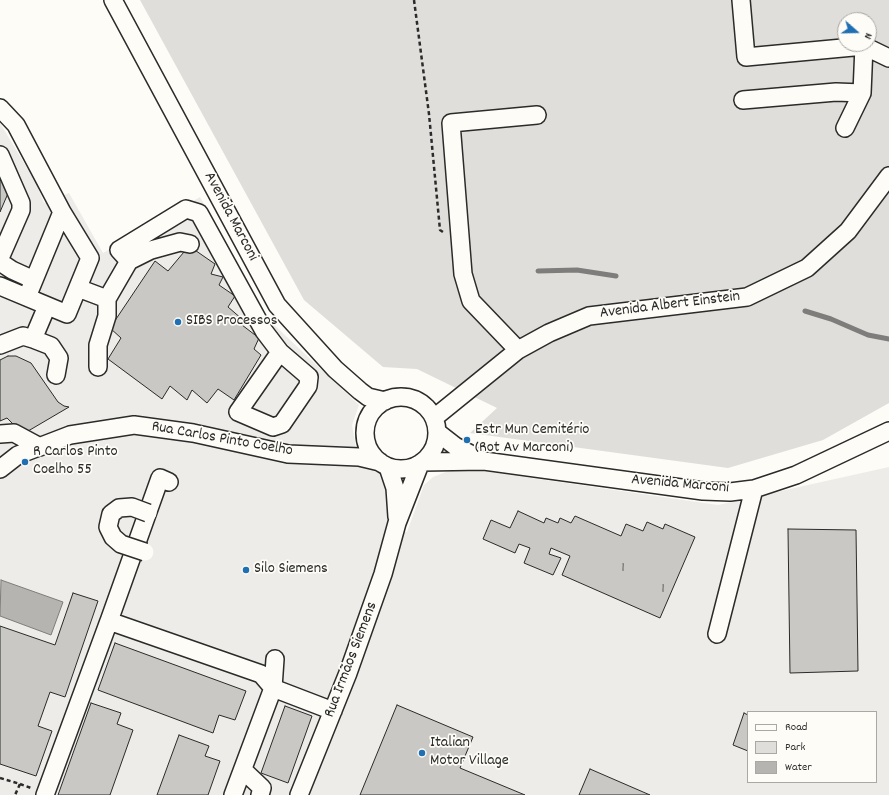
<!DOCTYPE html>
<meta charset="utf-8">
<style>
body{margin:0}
#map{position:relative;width:889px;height:795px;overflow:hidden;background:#fdfcf7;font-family:Dekko,sans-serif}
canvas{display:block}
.legend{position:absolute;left:747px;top:711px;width:130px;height:72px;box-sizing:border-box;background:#fdfcf7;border:1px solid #a9a8a5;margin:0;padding:5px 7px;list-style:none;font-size:12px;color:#2b2b2b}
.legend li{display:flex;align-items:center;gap:8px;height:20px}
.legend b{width:20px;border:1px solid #a9a8a5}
.north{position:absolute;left:837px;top:12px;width:40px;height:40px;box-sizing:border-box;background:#fdfcf7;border:1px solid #a9a8a5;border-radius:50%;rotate:110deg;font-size:11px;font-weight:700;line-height:16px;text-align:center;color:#2b2b2b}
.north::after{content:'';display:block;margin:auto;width:14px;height:18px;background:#1f6fb2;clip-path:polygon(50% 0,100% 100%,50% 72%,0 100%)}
</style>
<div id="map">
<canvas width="889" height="795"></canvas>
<ul class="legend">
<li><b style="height:5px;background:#fdfcf7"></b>Road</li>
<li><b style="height:11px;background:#dfdeda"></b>Park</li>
<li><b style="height:11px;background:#b5b4b1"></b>Water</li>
</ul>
<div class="north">N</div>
</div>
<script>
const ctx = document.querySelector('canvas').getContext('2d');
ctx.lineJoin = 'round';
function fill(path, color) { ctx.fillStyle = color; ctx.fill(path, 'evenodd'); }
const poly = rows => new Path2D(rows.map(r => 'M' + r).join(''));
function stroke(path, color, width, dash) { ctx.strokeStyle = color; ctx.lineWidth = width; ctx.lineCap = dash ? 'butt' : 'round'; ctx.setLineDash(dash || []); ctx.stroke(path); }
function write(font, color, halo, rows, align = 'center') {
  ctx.font = font + ' Dekko,sans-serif'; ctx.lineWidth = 3.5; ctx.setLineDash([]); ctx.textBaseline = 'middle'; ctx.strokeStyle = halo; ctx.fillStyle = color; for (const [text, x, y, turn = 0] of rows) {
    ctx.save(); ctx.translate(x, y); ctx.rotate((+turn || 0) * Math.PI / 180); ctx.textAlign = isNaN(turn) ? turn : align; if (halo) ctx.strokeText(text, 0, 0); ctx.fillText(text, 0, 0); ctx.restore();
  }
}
const built = poly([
 [0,123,36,183,44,203,69,193,103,253,200,197,269,320,359,405,352,425,356,448,374,468,384,476,391,512,367,597,335,686,290,795,0,795],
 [889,467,889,795,306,795,402,531,407,532,424,485,433,477,451,470,462,468,718,505],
 [748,712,876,712,876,782,748,782]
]);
const green = poly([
 [140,0,889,0,889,403,823,440,728,468,470,433,497,408,417,369,383,367,304,300],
 [845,20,869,20,869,44,845,44]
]);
const water = poly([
 [1,580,63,602,51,635,0,616,1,580]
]);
const stream = poly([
 [538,271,577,270,616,276],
 [805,311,831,319,868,335,889,339]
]);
const building = poly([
 [0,180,12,184,0,212,0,180],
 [189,246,215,264,211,274,223,277,219,285,235,296,228,307,242,319,242,325,259,338,254,349,261,355,234,400,218,389,207,403,192,390,187,400,170,386,162,399,108,359,121,338,110,328,155,261,168,271,189,246],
 [8,356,16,356,31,363,58,402,64,406,69,407,23,434,7,418,0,421,0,360,8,356],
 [518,511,544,523,546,518,558,523,560,518,571,523,575,516,621,536,626,524,643,531,647,522,663,529,665,524,695,537,660,618,562,575,570,556,551,548,549,554,561,558,553,575,524,563,530,548,519,544,515,553,483,539,491,520,510,528,518,511],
 [788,529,856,530,858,671,790,673,788,529],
 [73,593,98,601,65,697,50,692,38,726,52,731,36,776,0,764,0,626,55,645,73,593],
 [115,643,246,691,235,720,219,715,213,733,98,690,115,643],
 [91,703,121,713,117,724,133,730,110,795,58,795,91,703],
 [397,705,473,737,460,768,525,795,360,795,397,705],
 [285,706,312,716,288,783,261,773,285,706],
 [744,713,748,715,748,751,733,745,744,713],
 [179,735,209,746,205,756,220,761,208,795,157,795,179,735],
 [590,769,650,795,579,795,590,769]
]);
const path = poly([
 [414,0,429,114,440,230,443,232],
 [0,778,20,784,15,795],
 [20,784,31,788]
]);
const minor = poly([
 [113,0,277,305,335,369,360,391,368,397,385,401],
 [741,0,746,57,864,46,889,58],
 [743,100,836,92,862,93],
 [0,108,16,125,62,212],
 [845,128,862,93,864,46],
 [0,155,21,203,21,210,0,258],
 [129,261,151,250,180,242,190,244],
 [0,262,12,270,34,280],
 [0,286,67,314,90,258,62,212,27,297],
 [78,288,107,299,129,261,119,250,186,209,199,213,264,331,280,352,238,412,273,427,282,424,308,386,309,377,280,352],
 [47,306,33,339,51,346,59,358,56,375],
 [0,345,23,336,33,339],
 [518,350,471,301,463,274,451,123,537,115],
 [98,367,98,345,107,316,107,299],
 '365 433a36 36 0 1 1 72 0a36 36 0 1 1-72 0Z',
 [434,418,518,350,549,333,589,316,747,297,807,268,848,231,889,176],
 [437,432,455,446,482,460],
 [0,434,14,433,40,447],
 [422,462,484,461,703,491,730,492,754,489,796,475,889,431],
 [388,467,395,488,397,517],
 [0,469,18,455,70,435,134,425,193,433,288,454,359,457,380,462],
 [109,621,160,478,169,482],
 [717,634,754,489],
 [243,770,262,788,260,795],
 [45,795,109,621,261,674,273,688,333,711],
 [233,795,273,688,275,659],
 [299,795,348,673,383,574,397,523,420,464]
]);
const minorBridge = poly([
 [145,552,121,544,113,537,108,527,111,514,119,508,132,507,148,513]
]);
const markers = [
 [178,322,4,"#1f6fb2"],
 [467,440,4,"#1f6fb2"],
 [25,462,4,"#1f6fb2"],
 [246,570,4,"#1f6fb2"],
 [422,753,4,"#1f6fb2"]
];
const numberNames = [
 ["1",623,569],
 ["1",663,590]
];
const streetNames = [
 ["Avenida Marconi",230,217,62],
 ["Avenida Albert Einstein",670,306,-7],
 ["Rua Carlos Pinto Coelho",222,440,10],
 ["Avenida Marconi",680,485,5],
 ["Rua Irmãos Siemens",352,660,-69]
];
const poiNames = [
 ["SIBS Processos",186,322],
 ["Estr Mun Cemitério",475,431],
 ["(Rot Av Marconi)",475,449],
 ["R Carlos Pinto",33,453],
 ["Coelho 55",33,471],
 ["Silo Siemens",254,570],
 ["Italian",430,744],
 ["Motor Village",430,762]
];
fill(built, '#edece8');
fill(green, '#dfdeda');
fill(water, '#b5b4b1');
stroke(water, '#7e7d7b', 1);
stroke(stream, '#7e7d7b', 5);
fill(building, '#c9c8c4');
stroke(building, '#2b2b2b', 1);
stroke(minor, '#2b2b2b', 20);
stroke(path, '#2b2b2b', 2.5, [4, 3]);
stroke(minor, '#fdfcf7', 17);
stroke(minorBridge, '#2b2b2b', 20, []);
stroke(minorBridge, '#fdfcf7', 17);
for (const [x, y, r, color] of markers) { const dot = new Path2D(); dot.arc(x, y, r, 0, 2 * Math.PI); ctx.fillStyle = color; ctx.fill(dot); stroke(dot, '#fdfcf7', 1.5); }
write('14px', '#525251', null, numberNames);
write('16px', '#2b2b2b', '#fdfcf7', streetNames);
write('16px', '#2b2b2b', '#fdfcf7', poiNames, 'left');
</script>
